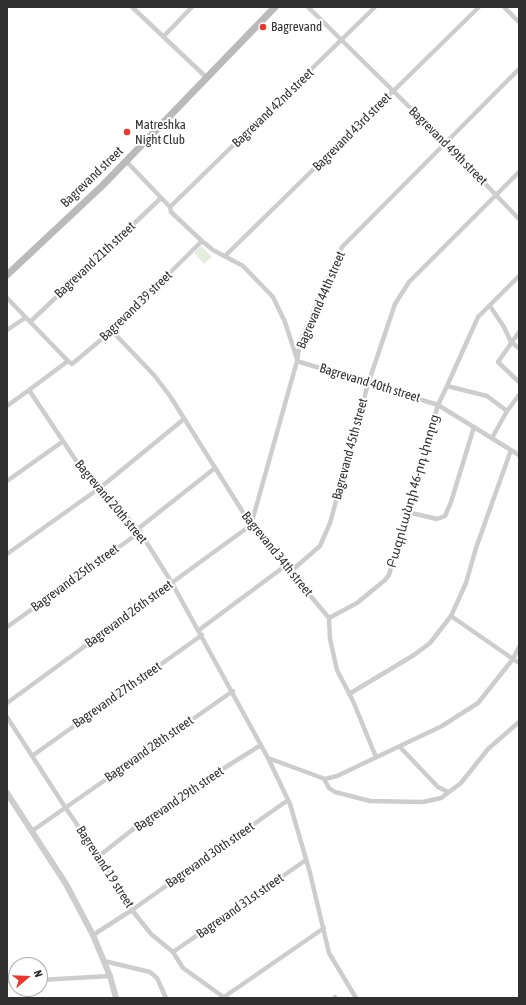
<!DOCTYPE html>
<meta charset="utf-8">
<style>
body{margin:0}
#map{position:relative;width:526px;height:1005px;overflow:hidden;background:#fff;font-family:"Asap Condensed",sans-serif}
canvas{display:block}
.frame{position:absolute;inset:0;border:8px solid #303030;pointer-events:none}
.north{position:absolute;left:8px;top:957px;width:40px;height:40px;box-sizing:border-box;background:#fff;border:1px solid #acacac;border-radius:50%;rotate:71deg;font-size:11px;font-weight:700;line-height:16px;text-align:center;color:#303030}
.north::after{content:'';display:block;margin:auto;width:14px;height:18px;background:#ee342c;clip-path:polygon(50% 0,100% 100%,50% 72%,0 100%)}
</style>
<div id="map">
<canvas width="526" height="1005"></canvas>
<div class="frame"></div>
<div class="north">N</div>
</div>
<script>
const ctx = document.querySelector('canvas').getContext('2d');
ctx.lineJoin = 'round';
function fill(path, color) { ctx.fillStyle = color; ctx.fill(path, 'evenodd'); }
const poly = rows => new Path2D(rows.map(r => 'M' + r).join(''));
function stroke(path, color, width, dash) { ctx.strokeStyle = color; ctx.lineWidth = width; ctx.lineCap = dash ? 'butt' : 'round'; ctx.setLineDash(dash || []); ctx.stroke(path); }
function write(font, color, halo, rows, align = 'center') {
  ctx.font = font + ' "Asap Condensed","Noto Sans Armenian",sans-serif'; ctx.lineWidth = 4; ctx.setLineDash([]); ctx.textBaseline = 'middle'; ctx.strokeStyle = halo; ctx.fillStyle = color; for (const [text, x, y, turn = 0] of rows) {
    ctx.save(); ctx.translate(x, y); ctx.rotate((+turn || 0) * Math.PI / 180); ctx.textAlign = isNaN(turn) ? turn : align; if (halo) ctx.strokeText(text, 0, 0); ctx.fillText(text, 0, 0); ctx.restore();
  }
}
const green = poly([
 [201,246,212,257,204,264,194,253]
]);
const minor = poly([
 [132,7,207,78],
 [308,7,445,142,519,219],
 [504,7,519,22],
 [163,37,192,7],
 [126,161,170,207,171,212,202,241,213,250,243,266,273,297,285,322,297,359],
 [170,207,375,7],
 [225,256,479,7],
 [7,298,68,361,29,390,89,480,101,487,140,532,172,583,268,758,290,804,310,873,329,953,356,998],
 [490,306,504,327,511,342,519,348],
 [30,322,161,198],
 [7,330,25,318],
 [112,331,154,375,170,396,251,525,329,618,330,639,337,670,353,701,376,757],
 [519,332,498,362,519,382],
 [68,361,72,364,109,333,202,241],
 [297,361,438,405,447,386,487,396,507,411,519,395],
 [447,386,478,317,519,276],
 [7,406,29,390],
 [492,438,507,411],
 [7,481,62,442],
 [407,512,437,519,445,516,451,502,474,427],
 [7,554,101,487,184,419],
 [290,572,320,546,330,523,368,384,395,304,409,282,519,172],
 [451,616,513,659,519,647],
 [329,618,357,603,385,580,389,575,438,405,519,455],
 [7,627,140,532,139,528,215,468],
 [199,630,285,566],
 [349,694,414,655,430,643,451,616,466,583,476,548,511,450],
 [7,703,251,525,297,361,300,342,342,247,519,69],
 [7,717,65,807,99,856,132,910,151,934,173,952,183,968,225,998],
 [400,747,438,787,448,792],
 [32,756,202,635],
 [268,758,325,779,337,776,442,726,478,703,513,659,519,663],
 [324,779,329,788,335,792,370,801,423,802,441,798,461,783,488,749,519,722],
 [32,831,233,691],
 [99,856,141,823,192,793,221,770,261,745],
 [93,935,132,910,288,800],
 [173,952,306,860],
 [104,961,150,972,157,978,166,998],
 [40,980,110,976],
 [7,981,16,981],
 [224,997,324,928],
 [334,998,335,997]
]);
const tertiary = poly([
 [7,793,66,884,93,935,110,976,116,998]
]);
const secondary = poly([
 [7,275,103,185,275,7]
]);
const markers = [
 [263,27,4,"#ee342c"],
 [127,132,4,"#ee342c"]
];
const poiNames = [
 ["Bagrevand",271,27],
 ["Matreshka",135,125],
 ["Night Club",135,140]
];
const streetNames = [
 ["Bagrevand 42nd street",273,108,-44],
 ["Bagrevand 43rd street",352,132,-45],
 ["Bagrevand 49th street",448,146,45],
 ["Bagrevand street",92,177,-44],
 ["Bagrevand 21th street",95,260,-43],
 ["Bagrevand 44th street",321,300,-67],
 ["Bagrevand 39 street",136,306,-44],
 ["Bagrevand 40th street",370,383,17],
 ["Bagrevand 45th street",350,449,-75],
 ["Բագրևանդի 46-րդ փողոց",413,491,-74],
 ["Bagrevand 20th street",111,502,50],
 ["Bagrevand 34th street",277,554,51],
 ["Bagrevand 25th street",75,578,-36],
 ["Bagrevand 26th street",129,614,-36],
 ["Bagrevand 27th street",117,695,-35],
 ["Bagrevand 28th street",149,749,-35],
 ["Bagrevand 29th street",179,799,-34],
 ["Bagrevand 30th street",210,855,-35],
 ["Bagrevand 19 street",105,867,57],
 ["Bagrevand 31st street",240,906,-35]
];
fill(green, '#e4eede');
stroke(minor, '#cdcdcd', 4.5);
stroke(tertiary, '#cdcdcd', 6);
stroke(secondary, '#bababa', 7);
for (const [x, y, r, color] of markers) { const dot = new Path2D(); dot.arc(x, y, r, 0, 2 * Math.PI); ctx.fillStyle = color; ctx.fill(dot); stroke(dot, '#fff', 1.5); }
write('13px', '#303030', '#fff', poiNames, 'left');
write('13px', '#303030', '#fff', streetNames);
</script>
